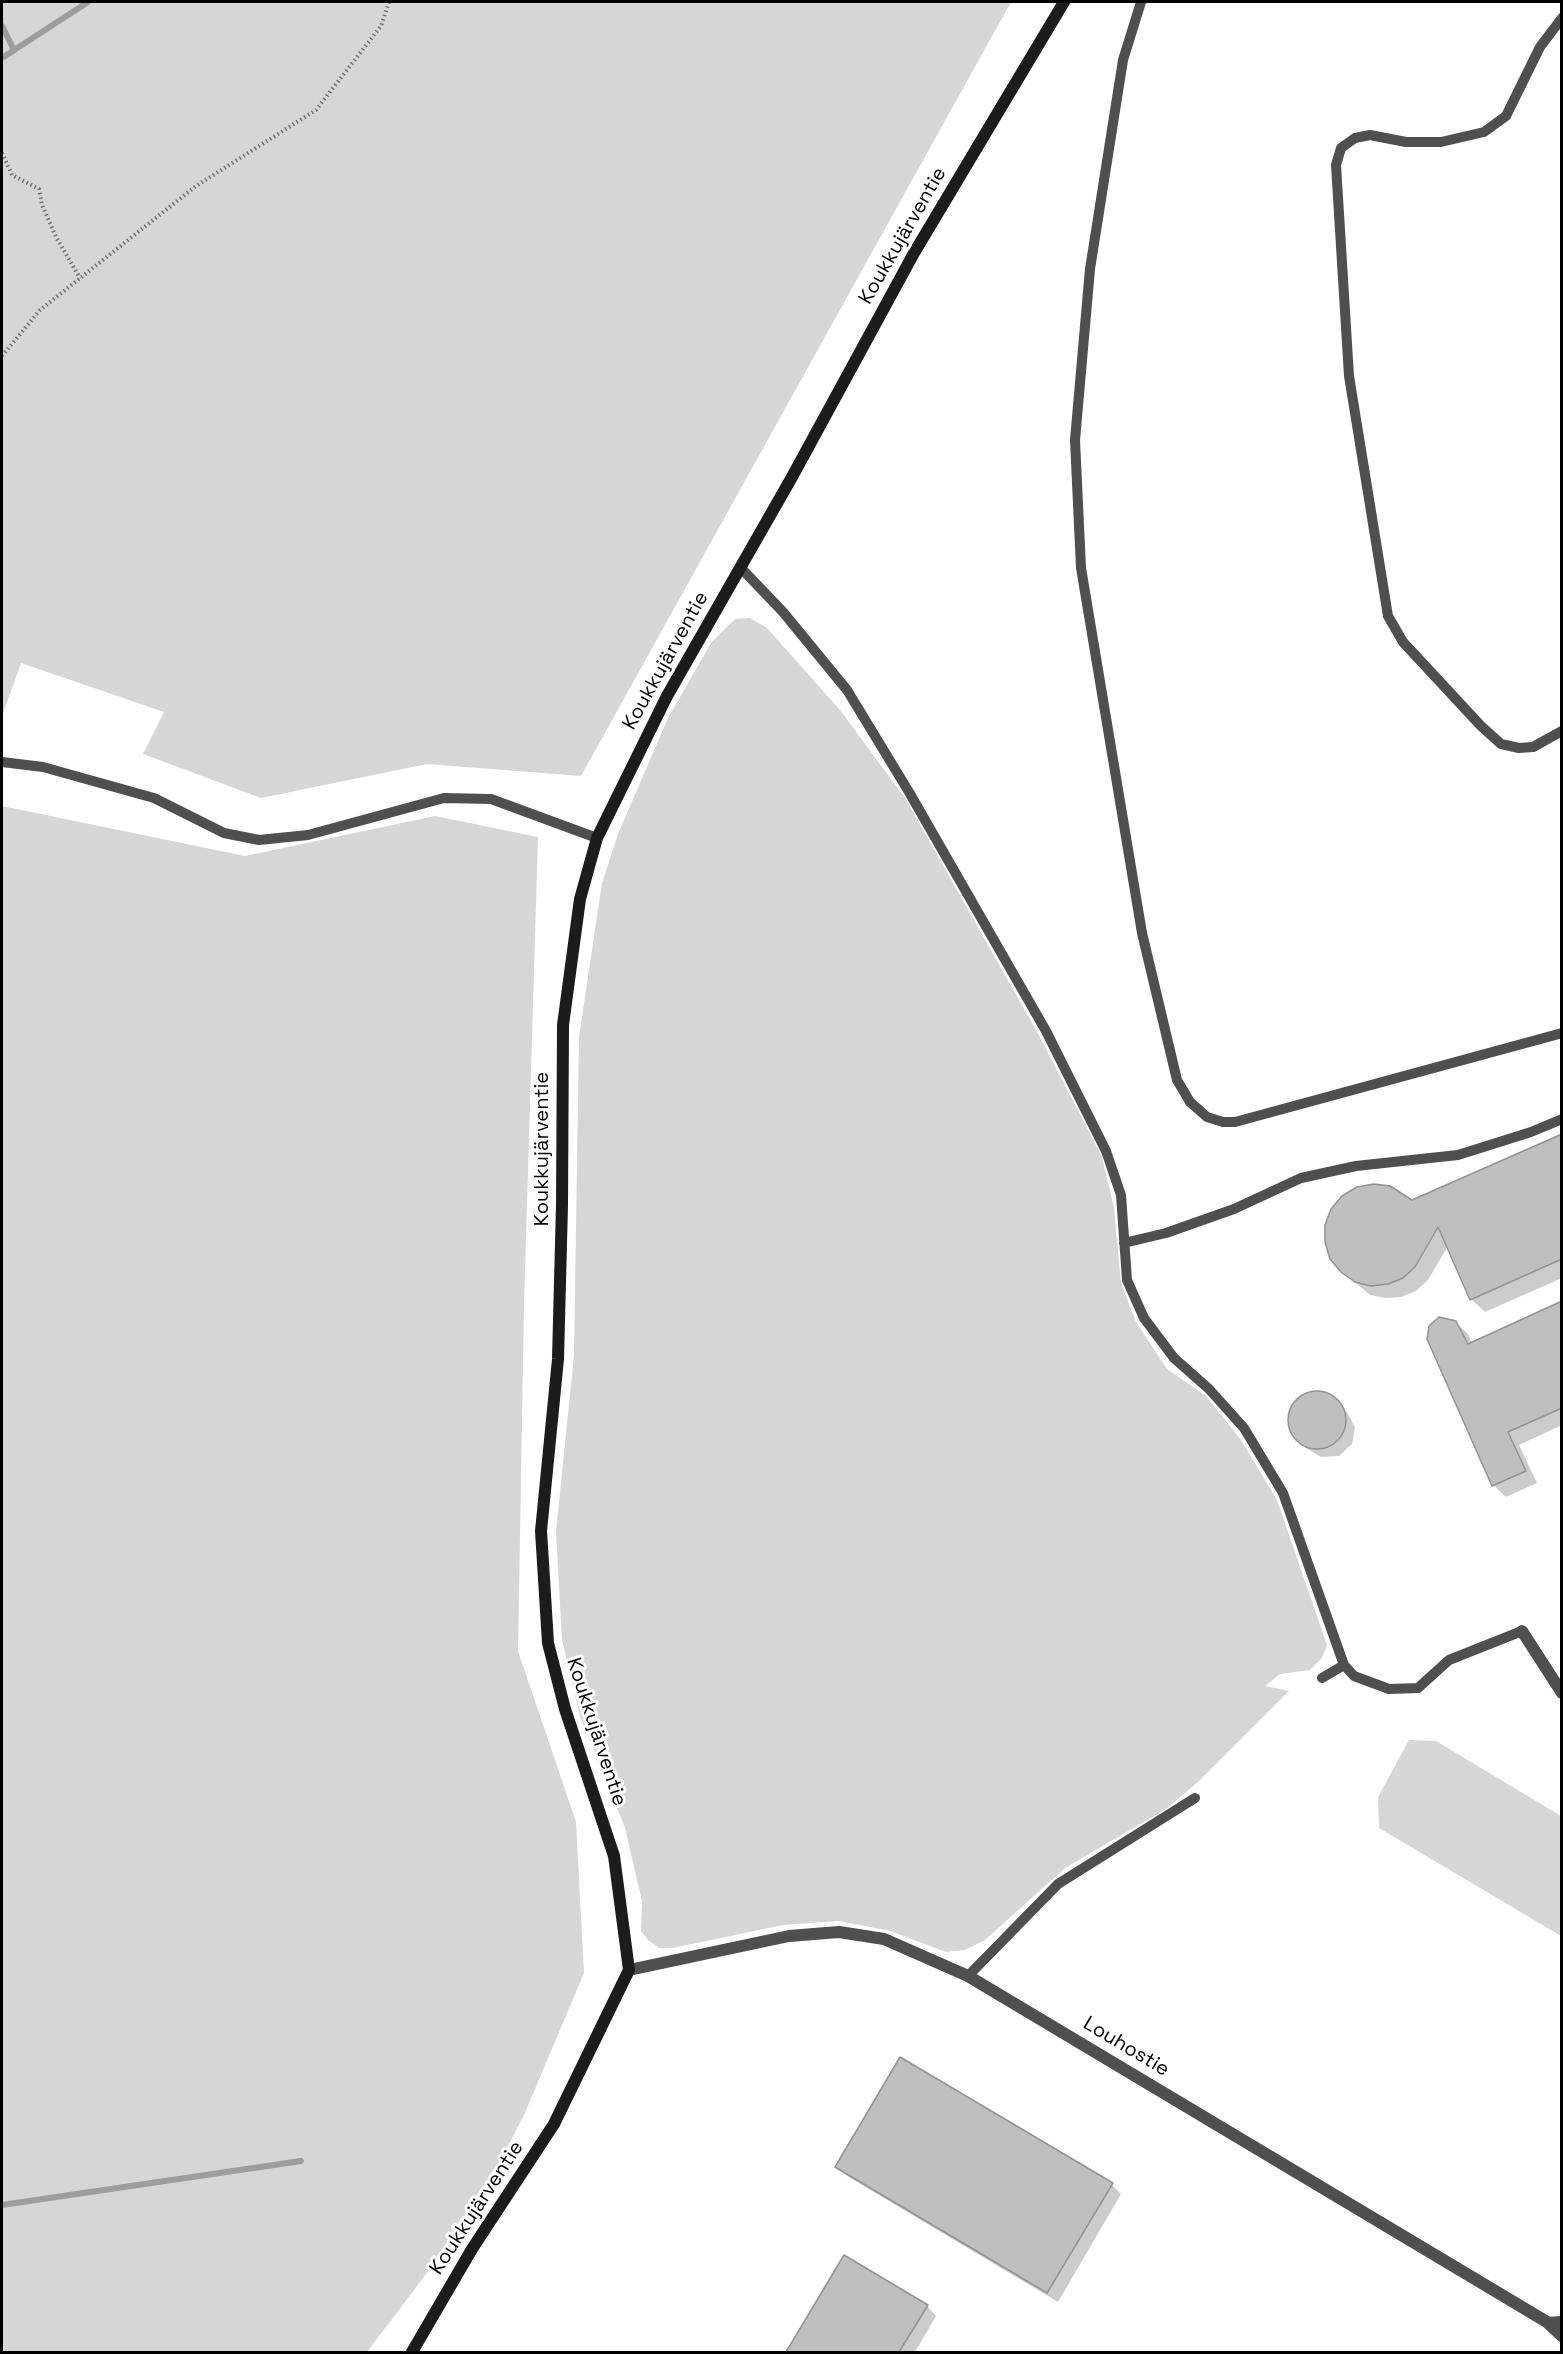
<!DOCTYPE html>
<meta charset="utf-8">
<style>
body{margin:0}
#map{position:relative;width:1563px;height:2354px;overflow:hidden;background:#fff;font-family:"Space Grotesk",sans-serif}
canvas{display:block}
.frame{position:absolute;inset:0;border:3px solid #000;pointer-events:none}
</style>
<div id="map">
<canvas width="1563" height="2354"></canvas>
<div class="frame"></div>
</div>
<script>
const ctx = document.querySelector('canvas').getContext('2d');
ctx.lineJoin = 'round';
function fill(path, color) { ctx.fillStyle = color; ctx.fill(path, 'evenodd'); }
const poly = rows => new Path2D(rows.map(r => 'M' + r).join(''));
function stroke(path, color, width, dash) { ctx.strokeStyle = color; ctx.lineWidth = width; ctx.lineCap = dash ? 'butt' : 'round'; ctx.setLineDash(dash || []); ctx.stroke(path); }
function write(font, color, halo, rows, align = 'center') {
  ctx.font = font + ' "Space Grotesk",sans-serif'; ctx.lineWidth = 6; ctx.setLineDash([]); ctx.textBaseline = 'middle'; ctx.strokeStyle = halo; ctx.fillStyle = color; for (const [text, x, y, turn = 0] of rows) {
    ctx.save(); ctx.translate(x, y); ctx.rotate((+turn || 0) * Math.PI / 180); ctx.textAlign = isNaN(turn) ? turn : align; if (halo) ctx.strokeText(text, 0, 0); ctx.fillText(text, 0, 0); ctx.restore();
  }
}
const green = poly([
 [2,2,1011,2,581,776,427,764,261,798,143,754,164,712,21,663,2,716],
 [750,618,767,628,840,710,905,798,1040,1037,1102,1157,1114,1208,1121,1283,1136,1322,1167,1369,1206,1396,1241,1440,1277,1500,1327,1645,1322,1658,1310,1670,1280,1674,1265,1686,1289,1691,1198,1782,1166,1809,1065,1868,985,1940,965,1950,946,1952,890,1931,839,1921,783,1925,673,1948,659,1948,648,1940,641,1931,642,1901,625,1828,580,1716,562,1640,556,1532,574,1355,579,1037,602,883,618,834,668,718,711,643,735,619],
 [2,806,245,856,435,816,538,837,524,1305,518,1651,576,1822,584,1973,524,2115,476,2208,367,2352,2,2352],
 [1409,1740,1436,1741,1561,1816,1561,1936,1379,1828,1378,1797]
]);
const shadow = poly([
 [1562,1136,1562,1278,1485,1312,1471,1299,1448,1246,1428,1280,1416,1291,1401,1297,1385,1298,1370,1295,1342,1271,1412,1202],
 [1562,1303,1562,1425,1519,1445,1537,1483,1506,1497,1493,1485,1428,1339,1455,1322,1468,1334,1472,1344],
 [1320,1393,1336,1401,1346,1411,1355,1427,1352,1444,1339,1456,1321,1457,1306,1448,1296,1437,1290,1420,1296,1403,1311,1394],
 [837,2167,1112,2185,1121,2194,1058,2302,847,2176],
 [845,2257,927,2306,936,2316,915,2352,788,2352]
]);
const stream = poly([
 [2,26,14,50],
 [2,58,88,2],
 [2,2205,301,2161]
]);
const building = poly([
 [1562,1134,1562,1259,1470,1300,1438,1227,1415,1267,1403,1278,1388,1284,1371,1286,1355,1282,1341,1272,1330,1259,1325,1242,1325,1225,1331,1209,1342,1196,1357,1187,1374,1184,1390,1186,1412,1200,1562,1134],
 [1562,1301,1562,1408,1508,1432,1526,1471,1492,1486,1427,1339,1429,1326,1439,1317,1456,1321,1468,1344,1562,1301],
 '1288 1420a29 29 0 1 1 58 0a29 29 0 1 1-58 0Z',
 [900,2057,1113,2183,1047,2293,835,2167,900,2057],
 [844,2255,928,2305,899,2352,786,2352,844,2255]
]);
const path = poly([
 [2,153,12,175,39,189,42,205,56,237,80,278],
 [2,356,40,310,196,186,316,110,381,26,389,2]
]);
const lane = poly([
 [1141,2,1123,60,1090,269,1075,440,1081,568,1142,933,1177,1080,1190,1102,1207,1117,1223,1122,1235,1122,1562,1033],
 [1562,18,1540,47,1506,116,1484,132,1441,142,1406,142,1370,135,1355,138,1341,148,1336,165,1349,376,1388,616,1403,642,1481,726,1501,744,1519,748,1533,747,1562,731],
 [741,568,783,612,847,690,909,792,1046,1031,1106,1151,1121,1195,1127,1280,1144,1318,1174,1358,1209,1389,1244,1428,1283,1493,1344,1665,1354,1676,1389,1689,1418,1688,1449,1660,1522,1631],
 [2,762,43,767,154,798,224,833,259,840,308,835,444,798,491,799,597,838],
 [1124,1243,1166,1233,1234,1209,1301,1178,1356,1166,1458,1155,1531,1132,1562,1119],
 [1322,1678,1344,1665],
 [968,1976,1058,1884,1195,1798],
 [1547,2322,1562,2321]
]);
const street = poly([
 [1522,1631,1562,1693],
 [629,1970,789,1936,839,1932,884,1939,968,1976,1547,2322,1562,2336]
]);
const secondary = poly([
 [412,2352,472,2249,554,2124,629,1970,614,1856,565,1709,548,1643,541,1531,558,1359,562,1205,563,1025,580,899,597,838,667,696,792,477,914,253,1064,2]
]);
const streetNames = [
 ["Koukkujärventie",903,236,-60],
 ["Koukkujärventie",666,661,-61],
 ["Koukkujärventie",543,1149,-90],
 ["Koukkujärventie",596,1732,72],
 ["Louhostie",1126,2047,31],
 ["Koukkujärventie",477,2208,-57]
];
fill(green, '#d6d6d6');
fill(shadow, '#0003');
stroke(stream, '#9d9d9d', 6);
fill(building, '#bfbfbf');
stroke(building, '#939393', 1.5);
stroke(path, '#717171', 4, [1.5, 3]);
stroke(lane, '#4f4f4f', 10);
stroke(street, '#4f4f4f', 12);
stroke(secondary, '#1c1c1c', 12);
write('20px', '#000', '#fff', streetNames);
</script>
